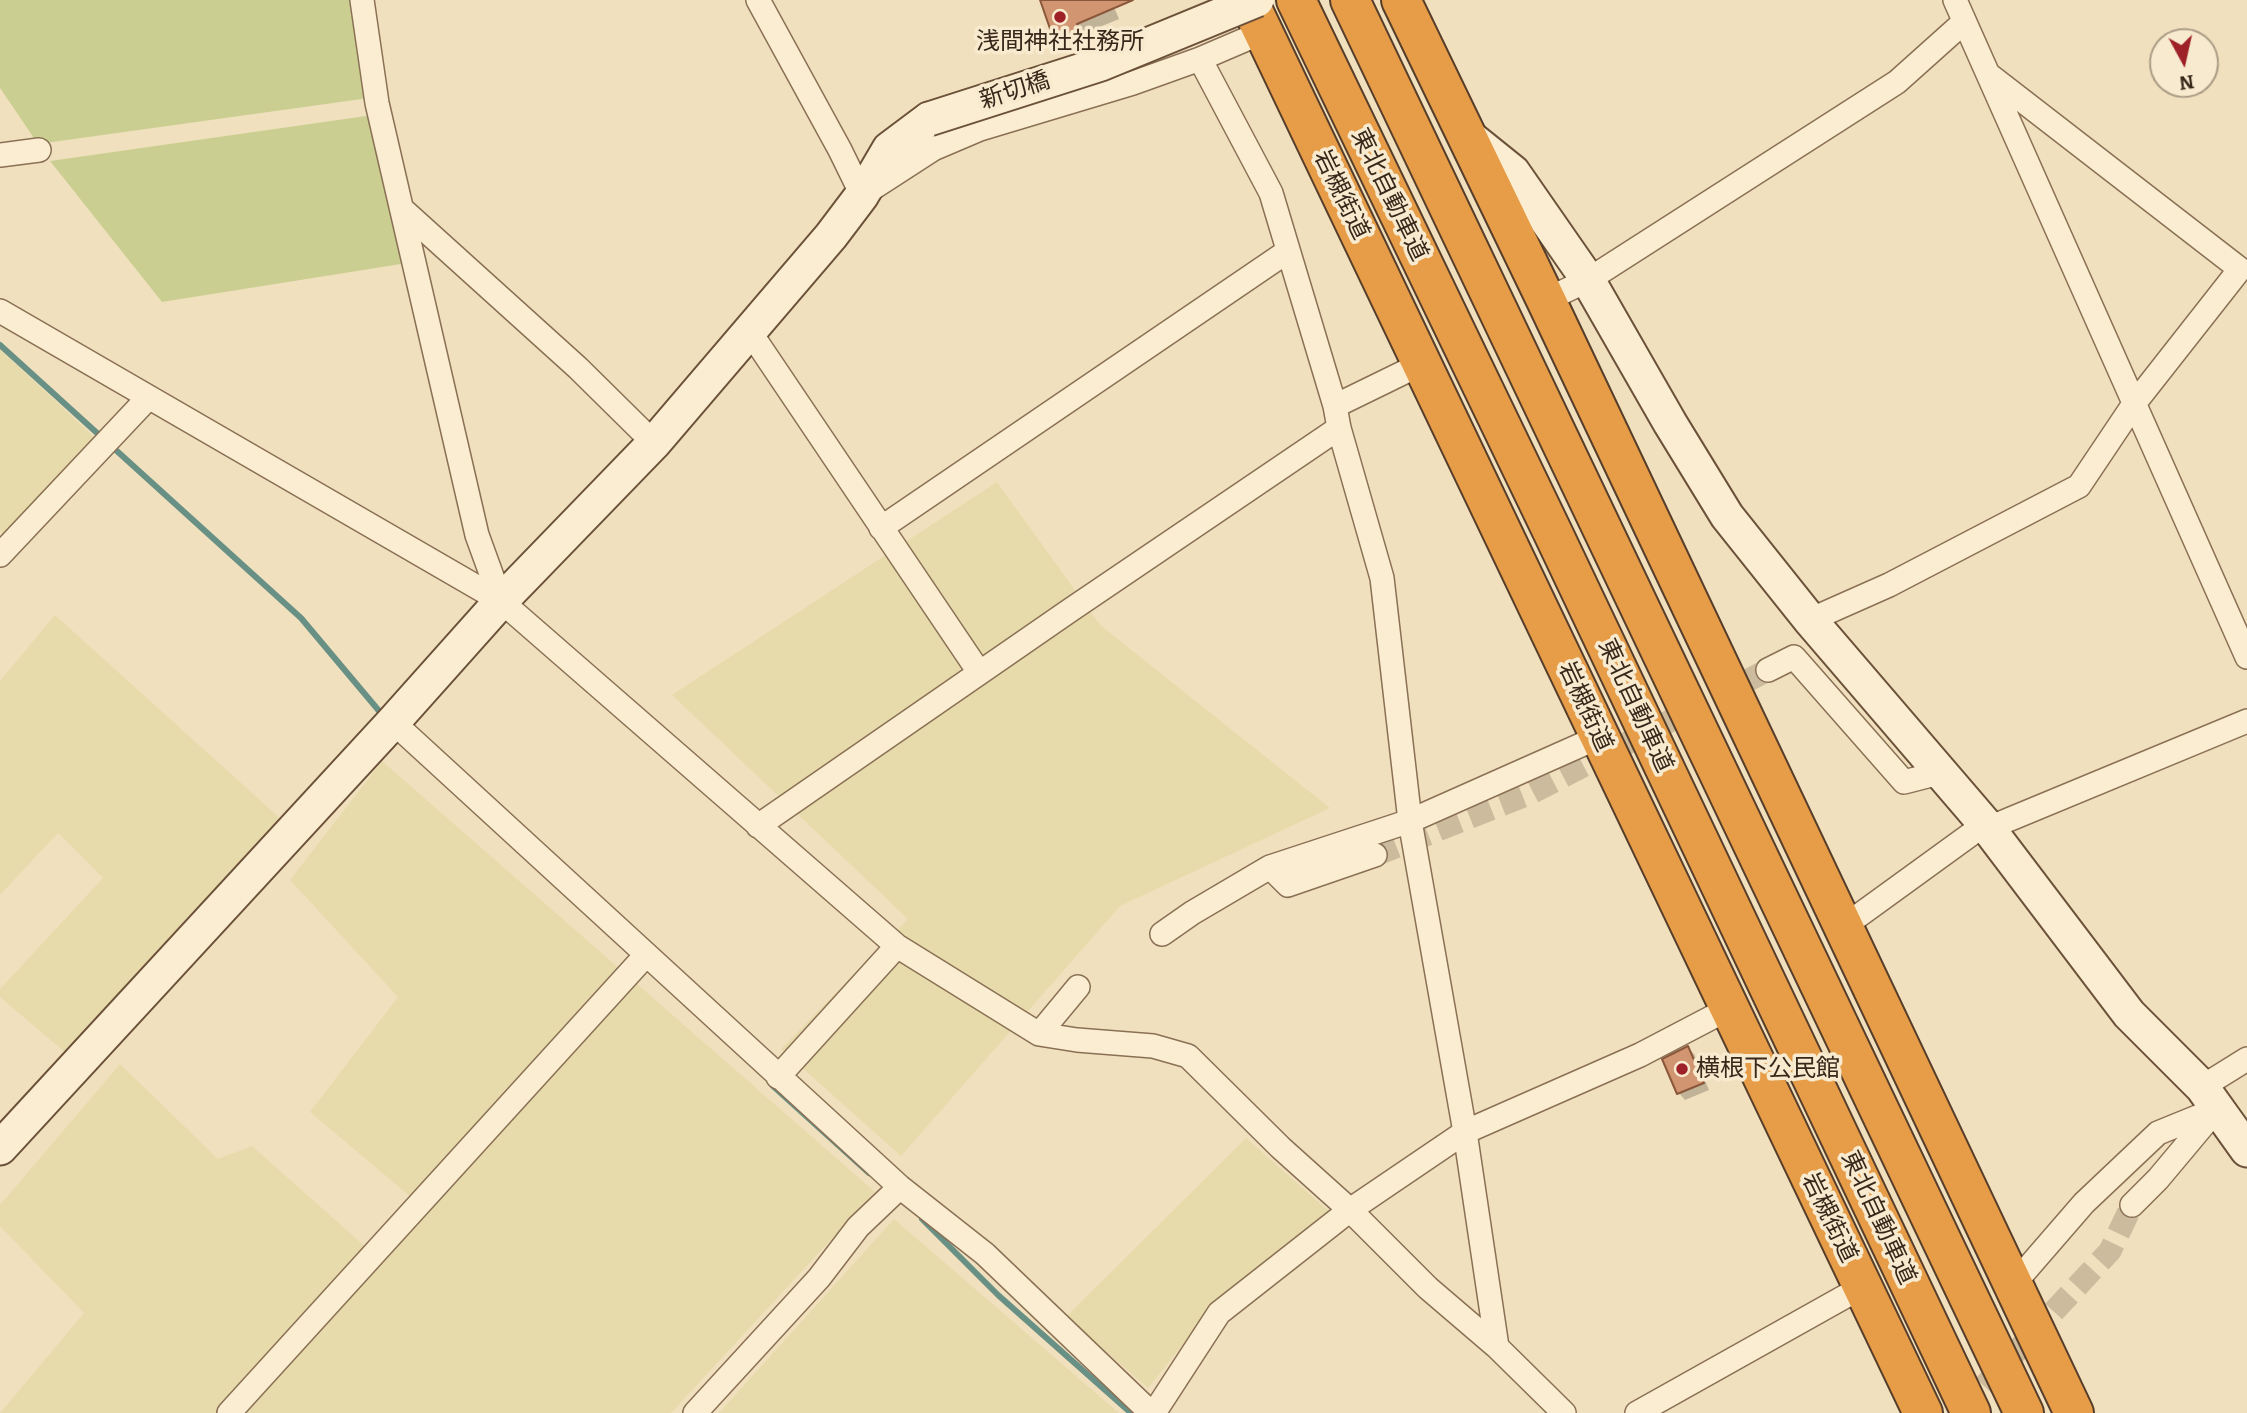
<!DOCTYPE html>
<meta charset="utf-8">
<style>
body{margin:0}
#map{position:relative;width:2247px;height:1413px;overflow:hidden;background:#f1e0be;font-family:Bitter,serif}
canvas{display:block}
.north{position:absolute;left:2149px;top:28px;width:70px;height:70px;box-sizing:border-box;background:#f8eace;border:2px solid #ab9c86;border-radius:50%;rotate:172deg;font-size:19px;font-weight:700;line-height:28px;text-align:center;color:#38281b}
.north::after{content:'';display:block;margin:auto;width:24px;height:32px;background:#9d2126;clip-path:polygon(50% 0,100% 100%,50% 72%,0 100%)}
</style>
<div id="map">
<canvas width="2247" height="1413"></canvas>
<div class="north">N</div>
</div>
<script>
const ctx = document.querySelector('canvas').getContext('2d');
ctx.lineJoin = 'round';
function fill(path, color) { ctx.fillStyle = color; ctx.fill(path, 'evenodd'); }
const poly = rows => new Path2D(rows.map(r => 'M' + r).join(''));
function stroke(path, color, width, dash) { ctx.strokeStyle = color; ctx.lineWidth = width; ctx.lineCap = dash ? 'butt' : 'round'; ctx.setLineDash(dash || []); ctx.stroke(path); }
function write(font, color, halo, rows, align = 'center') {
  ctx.font = font + ' Bitter,"Noto Sans JP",serif'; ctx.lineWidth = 7; ctx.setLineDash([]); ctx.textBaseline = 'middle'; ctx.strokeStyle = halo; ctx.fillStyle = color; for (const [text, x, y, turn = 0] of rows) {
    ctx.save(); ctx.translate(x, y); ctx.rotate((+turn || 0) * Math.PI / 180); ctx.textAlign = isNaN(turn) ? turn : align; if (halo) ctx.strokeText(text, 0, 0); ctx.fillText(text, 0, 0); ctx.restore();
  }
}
const farmland = poly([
 [0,349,95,438,7,538,0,531],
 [997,482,1100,625,1330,808,1120,906,901,1156,781,1049,908,919,672,695],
 [55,615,283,821,67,1054,0,997,0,989,103,878,58,833,0,895,0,681],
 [382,761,875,1192,671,1413,0,1413,84,1313,0,1226,0,1205,120,1064,218,1159,252,1146,368,1249,412,1198,310,1112,398,997,290,880],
 [1246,1138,1332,1214,1218,1301,1148,1388,1066,1317],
 [894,1219,1119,1413,719,1413]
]);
const green = poly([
 [0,0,354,0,369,98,38,144,0,88],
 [373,115,401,264,162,302,50,161]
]);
const shadow = poly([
 [1042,0,1111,0,1119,19,1085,33,1089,43,1066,51,1056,42],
 [1688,1048,1694,1054,1709,1090,1685,1100,1679,1093]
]);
const stream = poly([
 [0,345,301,618,385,718],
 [773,1086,869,1173],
 [922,1219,998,1295,1131,1413]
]);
const building = poly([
 [1040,0,1133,0,1077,24,1081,34,1055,43,1040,0],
 [1688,1046,1704,1083,1677,1094,1662,1059,1688,1046]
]);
const streetTunnel = poly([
 [1375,855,1531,793,1768,670],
 [1961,1411,2110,1251,2132,1205]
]);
const street = poly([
 [362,0,377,103,477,535,501,601],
 [758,0,840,150,862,195,933,149,980,129,1133,83,1200,59,1263,32],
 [1955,0,2247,657],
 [1200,59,1271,193,1335,406,1339,428,1382,578,1410,821,1465,1132,1497,1347],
 [0,155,39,150],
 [402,209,578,368,654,443],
 [1546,300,1588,280,1897,82,1964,22],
 [0,311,501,601,897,946,1039,1034,1077,1040,1153,1046,1188,1056,1281,1148,1350,1210,1428,1288,1497,1347,1564,1413],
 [750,332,979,672],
 [1335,406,1421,364],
 [881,528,1288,251],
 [0,555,148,398],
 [1810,620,1889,585,2079,486,2134,404,2240,269,1988,74],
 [1768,670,1794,657,1904,782,1939,773],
 [393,722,900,1187,985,1254,1151,1413],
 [758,826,1069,611,1339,428],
 [1270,867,1288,885,1375,855],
 [1843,927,1985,824,1996,825,2247,721],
 [1162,934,1192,913,1270,867,1410,821,1599,737],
 [1039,1034,1078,987],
 [778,1077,897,946],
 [2202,1087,2247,1059],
 [2132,1205,2158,1179,2215,1111],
 [2013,1285,2084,1203,2158,1133,2217,1109],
 [229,1413,646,955],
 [695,1413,819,1278,858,1227,900,1187],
 [1154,1413,1219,1313,1350,1210,1465,1132,1640,1055,1728,1009],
 [1637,1413,1862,1287]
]);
const secondary = poly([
 [1467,135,1513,172,1588,280,1670,423,1727,516,1810,620,1985,824,2129,1014,2202,1087,2247,1150],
 [0,1148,393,722,501,601,654,443,831,236,862,195,889,149,929,119]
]);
const highway = poly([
 [1248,0,1923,1413],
 [1296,0,1553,533,1971,1413],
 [1350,0,2024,1413],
 [1401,0,1546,300,2074,1413]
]);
const secondaryBridge = poly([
 [929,119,1101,64,1257,0]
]);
const markers = [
 [1060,17,7,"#9d2126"],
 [1682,1069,7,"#9d2126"]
];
const poiNames = [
 ["浅間神社社務所",1060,42],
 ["横根下公民館",1696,1069,"left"]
];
const streetNames = [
 ["新切橋",1015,91,-18],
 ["岩槻街道",1341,195,64],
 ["東北自動車道",1389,195,64],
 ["東北自動車道",1635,706,65],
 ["岩槻街道",1585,707,65],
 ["岩槻街道",1829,1218,64],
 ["東北自動車道",1878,1218,65]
];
fill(farmland, '#e7dbab');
fill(green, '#cacf91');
fill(shadow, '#0003');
stroke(stream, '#689085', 6);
fill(building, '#d19671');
stroke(building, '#8b573a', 2);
stroke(streetTunnel, '#ccbb9d', 23, [23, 11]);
stroke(street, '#8a7055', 26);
stroke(secondary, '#6b5139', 37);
stroke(highway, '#573e2a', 42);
stroke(street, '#fbedd1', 23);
stroke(secondary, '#fbedd1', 33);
stroke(highway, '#e79c47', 38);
stroke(secondaryBridge, '#6b5139', 37, []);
stroke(secondaryBridge, '#fbedd1', 33);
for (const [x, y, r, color] of markers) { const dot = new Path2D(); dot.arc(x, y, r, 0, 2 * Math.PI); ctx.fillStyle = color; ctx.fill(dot); stroke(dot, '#f8eace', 2.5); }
write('24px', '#38281b', '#f8eace', poiNames);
write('24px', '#38281b', '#f8eace', streetNames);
</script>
